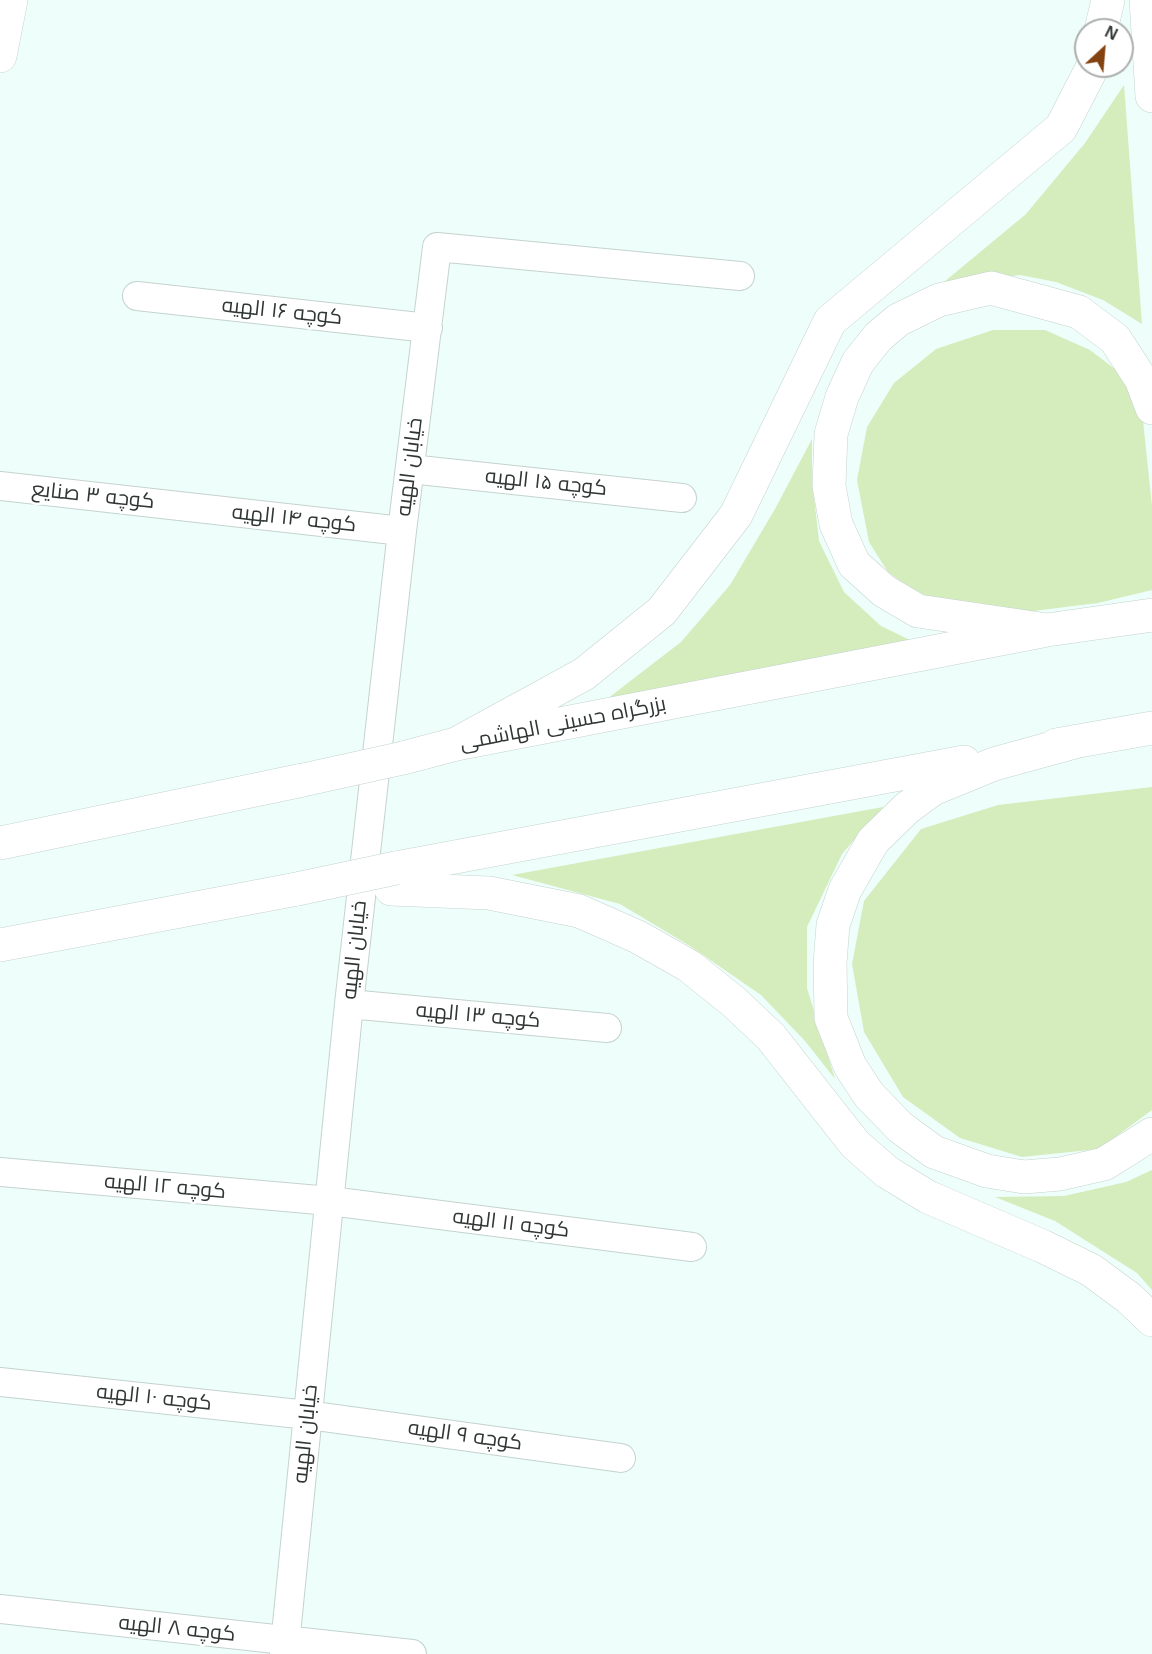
<!DOCTYPE html>
<meta charset="utf-8">
<style>
body{margin:0}
#map{position:relative;width:1152px;height:1654px;overflow:hidden;background:#eefefa;font-family:Helvetica,sans-serif}
canvas{display:block}
.north{position:absolute;left:1074px;top:18px;width:60px;height:60px;box-sizing:border-box;background:#fff;border:2px solid #acafae;border-radius:50%;rotate:26deg;font-size:16px;font-weight:700;line-height:24px;text-align:center;color:#303635}
.north::after{content:'';display:block;margin:auto;width:21px;height:27px;background:#84420f;clip-path:polygon(50% 0,100% 100%,50% 72%,0 100%)}
</style>
<div id="map">
<canvas width="1152" height="1654"></canvas>
<div class="north">N</div>
</div>
<script>
const ctx = document.querySelector('canvas').getContext('2d');
ctx.lineJoin = 'round';
function fill(path, color) { ctx.fillStyle = color; ctx.fill(path, 'evenodd'); }
const poly = rows => new Path2D(rows.map(r => 'M' + r).join(''));
function stroke(path, color, width, dash) { ctx.strokeStyle = color; ctx.lineWidth = width; ctx.lineCap = dash ? 'butt' : 'round'; ctx.setLineDash(dash || []); ctx.stroke(path); }
function write(font, color, halo, rows, align = 'center') {
  ctx.font = font + ' Helvetica,Cairo,sans-serif'; ctx.lineWidth = 5; ctx.setLineDash([]); ctx.textBaseline = 'middle'; ctx.strokeStyle = halo; ctx.fillStyle = color; for (const [text, x, y, turn = 0] of rows) {
    ctx.save(); ctx.translate(x, y); ctx.rotate((+turn || 0) * Math.PI / 180); ctx.textAlign = isNaN(turn) ? turn : align; if (halo) ctx.strokeText(text, 0, 0); ctx.fillText(text, 0, 0); ctx.restore();
  }
}
const green = poly([
 [1124,85,1142,324,1103,300,1056,282,1020,275,938,287,1026,214,1085,143],
 [993,330,1045,330,1090,350,1124,376,1143,421,1152,506,1152,590,1098,603,1017,613,947,604,912,590,888,572,869,542,857,480,867,427,894,383,936,349],
 [812,439,812,479,819,541,844,592,881,626,914,642,594,709,681,642,730,585,775,509],
 [1152,787,1152,1110,1099,1149,1022,1157,960,1138,903,1097,864,1032,852,964,864,901,921,829,998,805],
 [883,807,842,854,807,927,807,988,835,1079,805,1041,761,995,690,946,620,904,512,875],
 [1152,1170,1152,1290,1137,1273,1055,1221,995,1197,1064,1196,1126,1182]
]);
const minor = poly([
 [137,296,428,328],
 [410,469,682,498],
 [0,486,402,531],
 [349,1004,607,1028],
 [0,1172,330,1201,692,1247],
 [0,1382,308,1415,621,1458],
 [0,1609,412,1654],
 [284,1654,349,1004,402,531,437,247,740,276]
]);
const tertiary = poly([
 [0,56,11,0]
]);
const secondary = poly([
 [1146,0,1152,96]
]);
const trunk = poly([
 [1101,30,1108,0],
 [1047,630,918,611,884,591,854,564,836,524,829,486,831,434,842,397,858,362,878,337,898,320,939,300,991,288,1079,312,1115,339,1141,379,1152,408],
 [1078,741,994,764,933,789,907,808,873,841,845,890,833,925,830,963,831,1018,850,1066,869,1095,900,1127,934,1152,987,1171,1024,1177,1060,1174,1104,1164,1152,1134],
 [456,744,584,674,662,611,736,515,830,321,1061,128,1093,66],
 [1056,745,1152,728],
 [403,758,456,744,1047,630,1152,615],
 [0,843,303,780],
 [396,868,964,762],
 [391,889,489,893,579,911,638,937,689,966,734,1002,771,1037,855,1144,887,1172,928,1197,1042,1246,1091,1270,1129,1298,1152,1320],
 [0,945,297,889]
]);
const trunkBridge = poly([
 [303,780,403,758],
 [297,889,396,868]
]);
const streetNames = [
 ["کوچه ۱۶ الهیه",282,312,6],
 ["خیابان الهیه",410,467,-83],
 ["کوچه ۱۵ الهیه",546,483,6],
 ["کوچه ۳ صنایع",93,496,6],
 ["کوچه ۱۴ الهیه",294,519,6],
 ["بزرگراه حسینی الهاشمی",563,724,-11],
 ["خیابان الهیه",355,950,-84],
 ["کوچه ۱۳ الهیه",478,1016,5],
 ["کوچه ۱۲ الهیه",165,1187,5],
 ["کوچه ۱۱ الهیه",511,1224,7],
 ["کوچه ۱۰ الهیه",154,1398,6],
 ["خیابان الهیه",306,1434,-84],
 ["کوچه ۹ الهیه",465,1436,8],
 ["کوچه ۸ الهیه",177,1629,6]
];
fill(green, '#d5edbd');
stroke(minor, '#c4d3cf', 30);
stroke(tertiary, '#c4d3cf', 34);
stroke(secondary, '#c4d3cf', 34);
stroke(trunk, '#c4d3cf', 34);
stroke(minor, '#fff', 28);
stroke(tertiary, '#fff', 33);
stroke(secondary, '#fff', 33);
stroke(trunk, '#fff', 33);
stroke(trunkBridge, '#c4d3cf', 34, []);
stroke(trunkBridge, '#fff', 33);
write('21px', '#303635', '#fff', streetNames);
</script>
